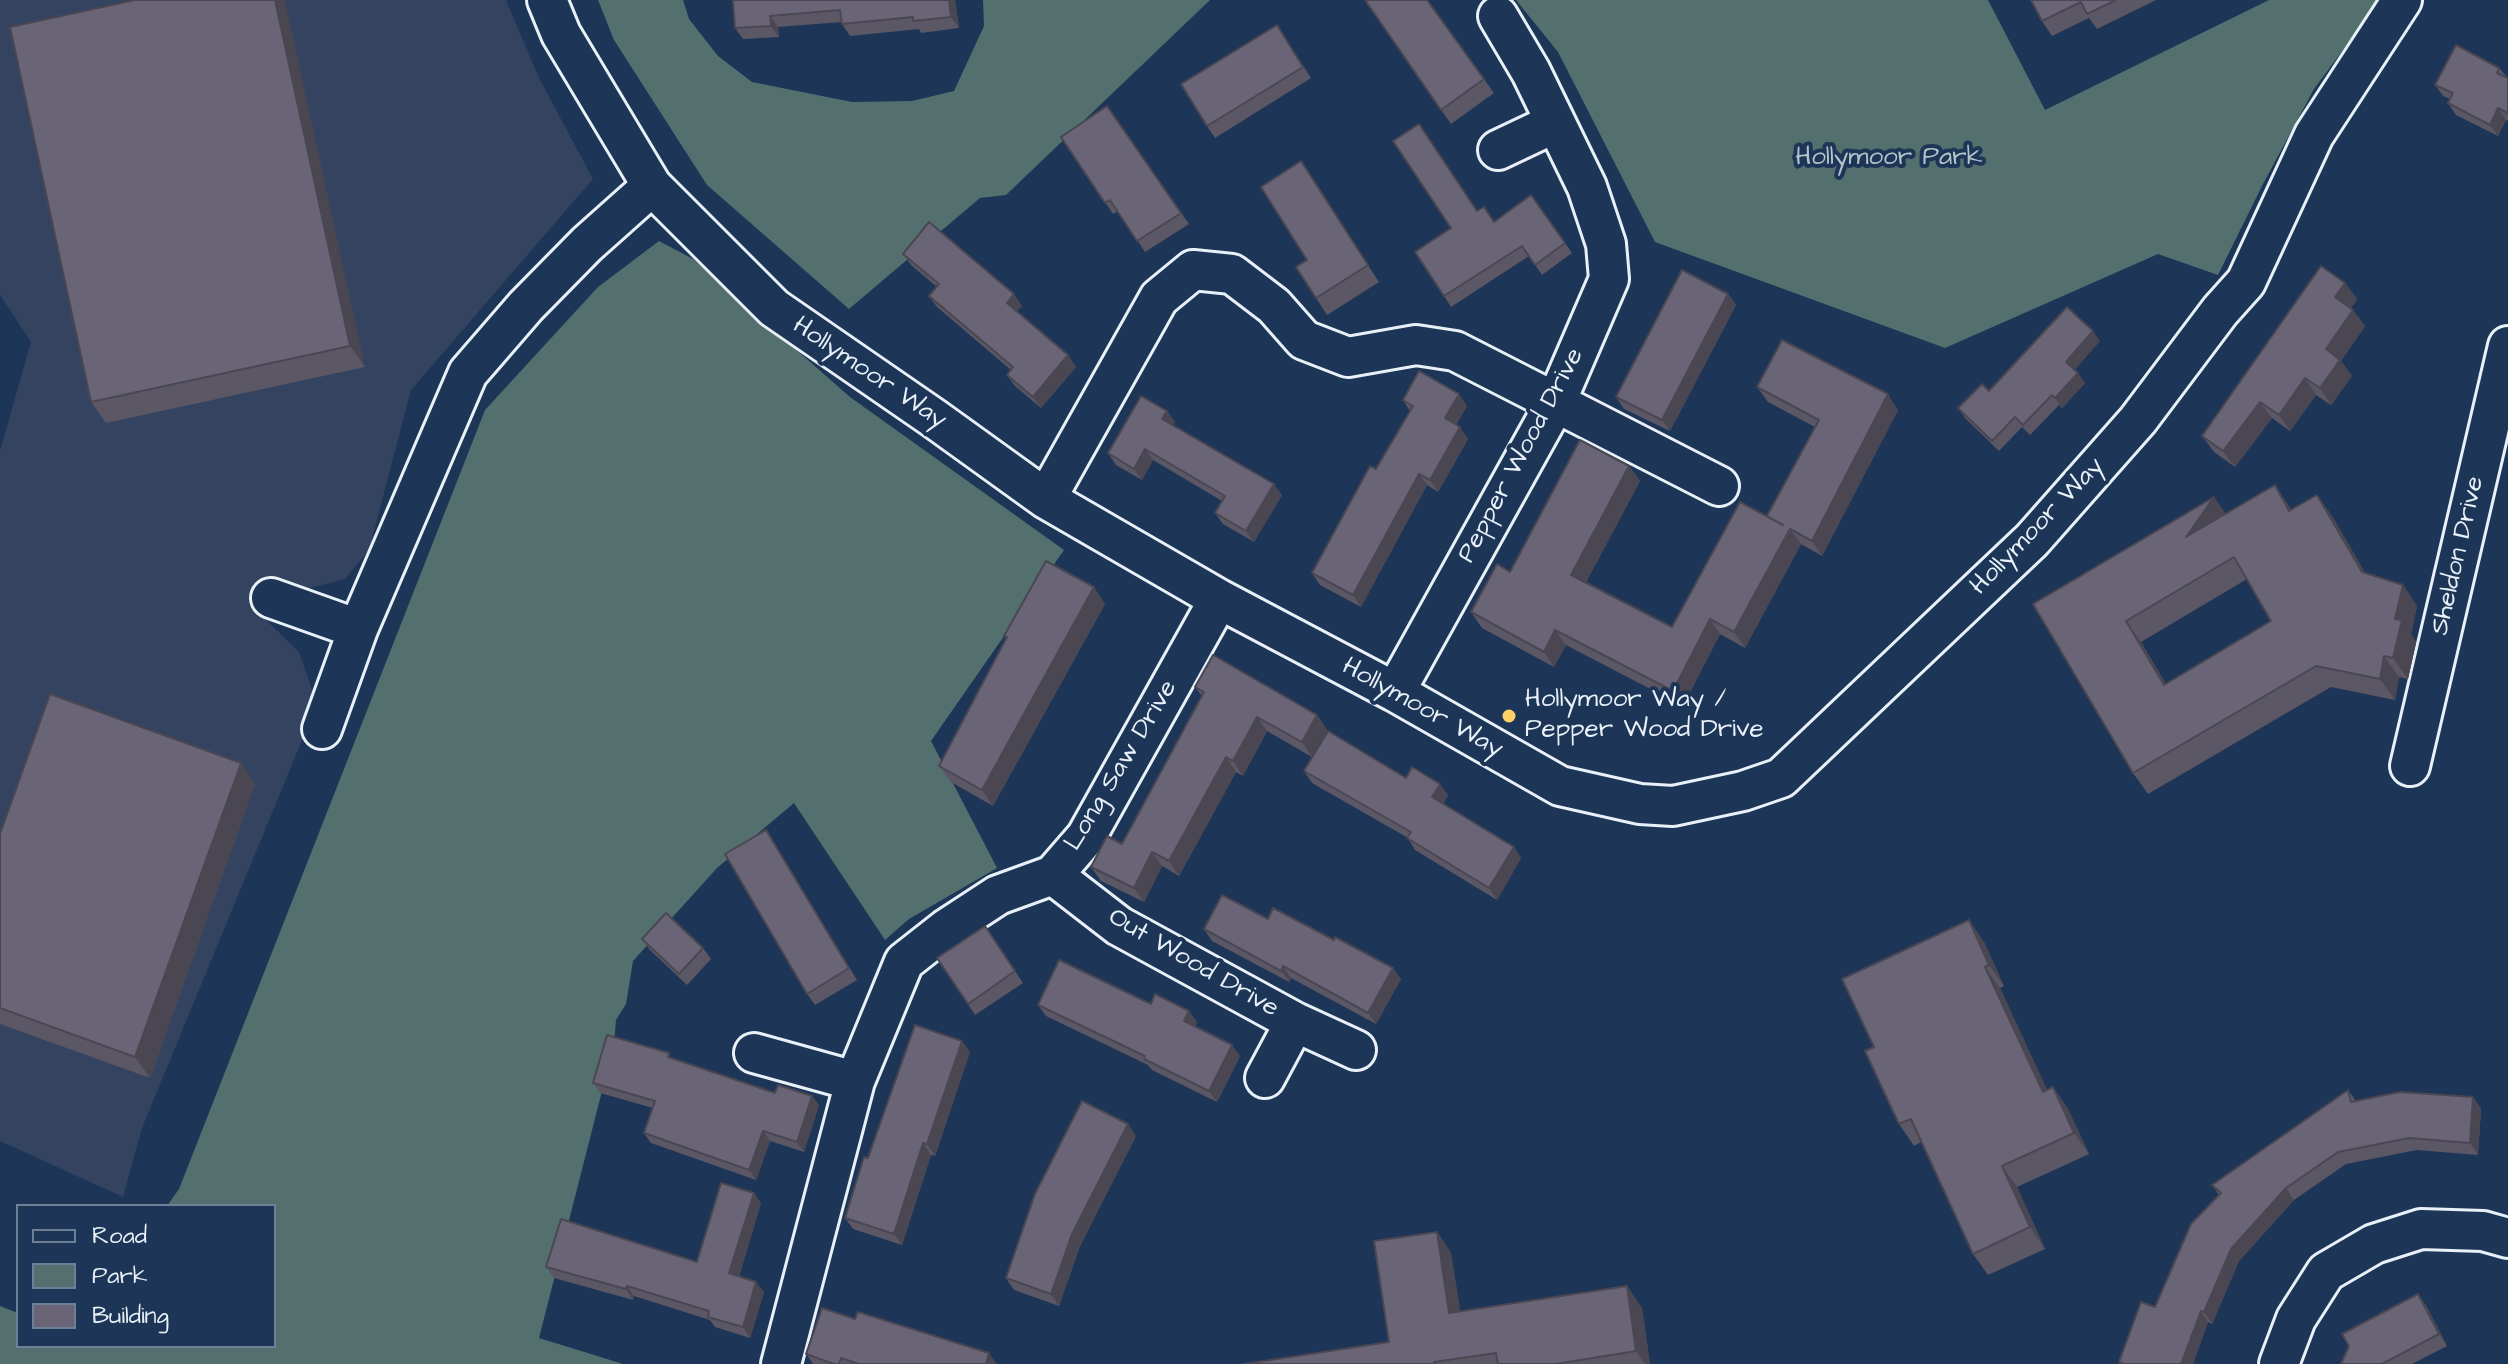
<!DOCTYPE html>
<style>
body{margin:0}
#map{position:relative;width:2508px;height:1364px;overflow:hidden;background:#1d3557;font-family:"Architects Daughter",sans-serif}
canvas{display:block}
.legend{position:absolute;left:16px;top:1204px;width:260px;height:144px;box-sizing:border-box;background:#1d3557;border:2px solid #6e8097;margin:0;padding:10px 14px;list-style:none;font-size:24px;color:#e8f1f8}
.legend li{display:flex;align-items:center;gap:16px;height:40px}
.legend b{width:40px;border:2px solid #6e8097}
</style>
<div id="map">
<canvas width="2508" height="1364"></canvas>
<ul class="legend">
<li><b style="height:10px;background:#1d3557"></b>Road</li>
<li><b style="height:22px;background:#53706e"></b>Park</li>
<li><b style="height:22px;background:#6a6576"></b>Building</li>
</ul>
</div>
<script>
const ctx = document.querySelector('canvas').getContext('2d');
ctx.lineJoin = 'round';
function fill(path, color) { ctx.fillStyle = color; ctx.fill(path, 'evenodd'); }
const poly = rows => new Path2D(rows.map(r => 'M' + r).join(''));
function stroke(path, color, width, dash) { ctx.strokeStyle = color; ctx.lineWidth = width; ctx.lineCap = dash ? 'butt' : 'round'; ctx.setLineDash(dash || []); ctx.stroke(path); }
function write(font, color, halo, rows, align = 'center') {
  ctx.font = font + ' "Architects Daughter",sans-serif'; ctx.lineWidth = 8; ctx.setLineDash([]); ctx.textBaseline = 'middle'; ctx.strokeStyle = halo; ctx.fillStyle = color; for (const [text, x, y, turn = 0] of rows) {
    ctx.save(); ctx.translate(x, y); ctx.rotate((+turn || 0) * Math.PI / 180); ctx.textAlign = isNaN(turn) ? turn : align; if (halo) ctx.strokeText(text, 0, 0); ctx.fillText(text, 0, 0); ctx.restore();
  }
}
const built = poly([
 [0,0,506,0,539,78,593,179,411,390,369,550,345,579,306,589,270,588,261,615,299,652,317,704,142,1128,123,1197,0,1141,0,451,31,342,0,295]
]);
const green = poly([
 [598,0,683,0,689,19,718,56,752,82,852,102,912,101,954,91,984,26,983,0,1210,0,1006,195,980,198,849,309,707,185,614,40],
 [1516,0,1988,0,2045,110,2269,0,2380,0,2314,89,2263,184,2218,275,2158,254,1945,348,1655,242,1558,52],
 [659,241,693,259,850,397,1064,550,931,741,997,868,909,919,885,940,794,803,717,868,633,961,626,1004,616,1020,614,1044,539,1338,623,1364,0,1364,0,1306,18,1313,18,1346,274,1346,274,1206,167,1206,179,1189,485,410,598,287]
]);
const street = poly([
 [547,0,561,34,652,186,774,308,935,419,1046,499,1219,599,1395,692,1560,786,1640,804,1673,806,1743,791,1781,778,2032,540,2138,420,2220,311,2246,282,2314,135,2402,0],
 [1498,150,1555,123],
 [1046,499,1159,298,1193,270,1232,274,1274,306,1304,340,1348,357,1416,345,1455,351,1719,486],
 [271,598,358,629,468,373,526,306,587,244,652,186],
 [1395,692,1556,402,1609,279,1606,244,1587,187,1531,72,1498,16],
 [322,729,358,629],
 [2410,766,2508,346],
 [1053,875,1119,926,1295,1022,1356,1050],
 [754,1053,855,1081],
 [1265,1078,1295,1022],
 [781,1364,855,1081,904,962,946,929,998,895,1053,875,1086,837,1219,599],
 [2279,1364,2296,1319,2326,1272,2374,1244,2421,1229,2483,1231,2508,1238]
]);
const wall = poly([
 [135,0,365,367,106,423,91,402],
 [733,0,955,0,959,28,921,33,919,29,850,36,842,24,842,22,778,27,779,37,743,39,735,28],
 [1365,0,1427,0,1494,93,1451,124],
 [2031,0,2156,0,2097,29,2089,18,2052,36,2042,21],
 [1277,25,1311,78,1215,138,1207,126],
 [2499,68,2508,78,2508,121,2506,120,2498,136,2456,115,2448,103,2450,99,2443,96,2435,85],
 [1107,106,1189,224,1145,252,1118,211,1113,214,1061,137],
 [1301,161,1379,282,1327,315,1316,298,1307,260],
 [1531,195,1572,253,1542,275,1529,256,1451,307,1444,296,1477,211,1494,222],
 [903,254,1022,306,1017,311,1068,355,1076,367,1041,408,1015,386,1007,375,1011,370,937,307,929,296,937,287,911,265],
 [2345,283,2357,299,2351,308,2365,326,2341,361,2352,376,2331,405,2316,395,2290,431,2272,418,2235,467,2214,452,2202,436],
 [1728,294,1736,305,1670,431,1624,409,1616,397],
 [2100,341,2074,370,2085,383,2062,408,2059,405,2030,435,2022,427,1999,451,1965,418,1958,408,1989,391],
 [1757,387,1898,410,1822,556,1801,544,1745,648,1720,634,1683,706,1566,645,1554,667,1482,628,1471,612,1510,572,1629,466,1640,481,1586,582,1672,627,1767,516,1815,427,1768,402],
 [1403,400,1467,406,1456,425,1468,439,1438,492,1427,485,1361,607,1320,585,1312,573,1410,411],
 [1167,411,1175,422,1173,425,1282,495,1254,542,1223,524,1215,513,1222,501,1153,460,1142,480,1116,465,1108,453],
 [2317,495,2332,516,2365,573,2403,585,2417,606,2411,634,2416,642,2408,679,2399,677,2395,700,2331,687,2148,794,2133,773,2033,604,2226,514,2291,510],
 [2247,579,2271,621,2166,684,2141,642],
 [1105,604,993,806,951,782,939,766,1006,639,1004,636],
 [1195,687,1317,715,1327,730,1312,757,1267,731,1243,776,1236,772,1179,876,1162,866,1144,902,1101,881,1091,867,1122,844,1202,696],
 [241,763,255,784,150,1078,0,1024,0,834],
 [1304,771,1406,778,1448,795,1443,804,1514,847,1521,858,1497,900,1415,850,1408,838,1312,783],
 [766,830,857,980,815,1005,807,994],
 [1268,919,1334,940,1393,968,1401,979,1376,1024,1291,978,1289,982,1212,941,1204,929],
 [985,926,1023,983,975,1015,937,958],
 [642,939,703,948,711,959,687,985,650,950],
 [1984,942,2004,986,2000,988,2047,1090,2053,1087,2068,1109,2089,1154,2017,1187,2045,1249,1988,1275,1973,1254,1921,1142,1914,1146,1899,1124,1874,1047],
 [1151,1004,1189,1011,1197,1022,1195,1027,1240,1056,1217,1102,1152,1070,1148,1065,1046,1016,1038,1005],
 [970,1052,935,1156,931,1155,902,1245,853,1229,845,1218,868,1158],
 [673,1059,775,1093,812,1096,819,1105,804,1152,770,1141,756,1180,651,1143,644,1133,653,1108,600,1093,593,1083],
 [2348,1090,2356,1101,2473,1097,2481,1109,2478,1155,2417,1150,2346,1164,2294,1200,2239,1261,2212,1324,2208,1322,2193,1364,2120,1364,2119,1362,2155,1307,2219,1195,2212,1185],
 [1136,1136,1080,1246,1059,1306,1014,1290,1006,1278],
 [761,1203,739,1276,764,1292,750,1338,715,1327,710,1320,634,1296,633,1300,554,1278,546,1267,697,1262],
 [1437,1232,1451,1253,1460,1311,1642,1308,1650,1364,1243,1364,1389,1342],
 [2426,1305,2447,1346,2412,1364,2341,1364],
 [806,1354,996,1363,813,1364]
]);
const shadedWall = poly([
 [275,0,285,0,365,367,350,346],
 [949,0,955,0,959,28,951,17],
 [770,16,778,27,779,37,771,26],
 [2498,108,2506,120,2498,136,2490,125],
 [1301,161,1313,178,1379,282,1368,265],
 [2345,283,2357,299,2347,314,2335,297],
 [1014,294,1022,306,1015,314,1007,303],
 [1728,294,1736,305,1670,431,1662,420],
 [2353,310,2365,326,2341,361,2352,376,2331,405,2320,388,2326,349],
 [2093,331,2100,341,2073,372,2066,362],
 [1068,355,1076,367,1041,408,1033,397],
 [2078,373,2085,383,2062,408,2055,398],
 [2305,378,2316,395,2290,431,2279,415],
 [1459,394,1467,406,1453,430,1445,418],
 [1888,394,1898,410,1822,556,1812,541],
 [2260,402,2272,418,2235,467,2223,451],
 [1167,411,1175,422,1170,430,1162,419],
 [1460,427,1468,439,1438,492,1430,480],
 [1145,449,1153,460,1142,480,1134,469],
 [1629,466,1640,481,1582,590,1571,575],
 [1419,474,1427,485,1361,607,1353,595],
 [1274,484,1282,495,1254,542,1246,531],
 [2275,485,2289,506,2304,532,2289,511],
 [2317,495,2332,516,2377,593,2362,572],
 [2214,497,2229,518,2186,537],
 [1790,529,1801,544,1745,648,1734,632],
 [2403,585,2417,606,2411,634,2416,642,2408,679,2393,658,2395,619],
 [1094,587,1105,604,993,806,982,790],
 [1710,619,1720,634,1683,706,1673,691],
 [2126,621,2141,642,2179,707,2164,685],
 [1555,630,1566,645,1554,667,1544,652],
 [2384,656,2399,677,2395,700,2380,679],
 [1317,715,1327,730,1312,757,1302,742],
 [1257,717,1267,731,1243,776,1233,761],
 [1226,757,1236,772,1179,876,1169,861],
 [241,763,255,784,150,1078,135,1057],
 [1440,784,1448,795,1440,808,1432,797],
 [1514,847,1521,858,1497,900,1489,888],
 [1152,852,1162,866,1144,902,1134,888],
 [1969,920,1984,942,2004,986,1989,965],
 [1283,966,1291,978,1289,982,1281,971],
 [1985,967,2000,988,2058,1114,2043,1092],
 [1393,968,1401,979,1376,1024,1368,1013],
 [1189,1011,1197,1022,1192,1033,1184,1021],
 [962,1041,970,1052,935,1156,927,1144],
 [1232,1045,1240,1056,1217,1102,1209,1091],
 [2053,1087,2068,1109,2089,1154,2074,1133],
 [812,1096,819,1105,804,1152,797,1142],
 [2473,1097,2481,1109,2478,1155,2470,1143],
 [1128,1124,1136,1136,1080,1246,1059,1306,1051,1294,1072,1234],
 [763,1131,770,1141,756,1180,749,1170],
 [923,1143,931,1155,902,1245,894,1234],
 [2002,1166,2017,1187,2045,1249,2030,1227],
 [2286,1188,2294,1200,2239,1261,2212,1324,2204,1312,2231,1249],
 [754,1193,761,1203,737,1284,729,1273],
 [1437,1232,1451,1253,1464,1334,1449,1313],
 [756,1282,764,1292,750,1338,743,1327],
 [627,1286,634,1296,633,1300,626,1289],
 [1627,1286,1642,1308,1650,1364,1645,1364,1636,1351],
 [2418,1294,2426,1305,2447,1346,2439,1334],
 [2201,1311,2208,1322,2193,1364,2181,1364],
 [989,1353,996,1363,996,1364,986,1364]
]);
const building = poly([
 [135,0,275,0,350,346,91,402,10,27,135,0],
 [733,0,949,0,951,17,913,21,913,17,842,24,840,10,770,16,771,26,735,28,733,0],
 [1365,0,1427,0,1484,79,1441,110,1365,0],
 [2031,0,2116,0,2087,14,2081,2,2042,21,2031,0],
 [1277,25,1303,67,1207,126,1181,84,1277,25],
 [2456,45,2499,68,2497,73,2508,78,2508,113,2498,108,2490,125,2448,103,2453,93,2435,85,2456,45],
 [1107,106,1181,213,1137,241,1110,200,1105,203,1061,137,1107,106],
 [1419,124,1477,211,1484,207,1494,222,1531,195,1565,243,1535,265,1522,246,1444,296,1415,252,1451,228,1393,141,1419,124],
 [1301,161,1368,265,1316,298,1296,267,1307,260,1261,187,1301,161],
 [929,222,1014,294,1007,303,1068,355,1033,397,1007,375,1013,367,929,296,939,284,903,254,929,222],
 [2321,266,2345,283,2335,297,2353,310,2326,349,2340,360,2320,388,2305,378,2279,415,2260,402,2223,451,2202,436,2321,266],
 [1682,270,1728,294,1662,420,1616,397,1682,270],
 [2067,307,2093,331,2066,362,2078,373,2055,398,2052,395,2023,425,2015,417,1992,441,1958,408,1982,384,1989,391,2067,307],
 [1782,340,1888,394,1812,541,1790,529,1734,632,1710,619,1673,691,1555,630,1544,652,1471,612,1497,564,1510,572,1580,440,1629,466,1571,575,1672,627,1740,502,1783,525,1767,516,1819,420,1757,387,1782,340],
 [1419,371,1459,394,1445,418,1460,427,1430,480,1419,474,1353,595,1312,573,1370,466,1376,469,1413,406,1403,400,1419,371],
 [1141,396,1167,411,1162,419,1274,484,1246,531,1215,513,1225,496,1145,449,1134,469,1108,453,1141,396],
 [2275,485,2289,511,2317,495,2362,572,2403,585,2395,619,2402,620,2393,658,2384,656,2380,679,2316,666,2133,773,2033,604,2214,497,2186,537,2275,485],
 [2234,557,2271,621,2164,685,2126,621,2234,557],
 [1046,561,1094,587,982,790,939,766,1007,637,1004,636,1046,561],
 [1213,655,1317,715,1302,742,1257,717,1233,761,1226,757,1169,861,1152,852,1134,888,1091,867,1107,836,1122,844,1204,692,1195,687,1213,655],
 [50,694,241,763,135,1057,0,1008,0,834,50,694],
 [1328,731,1406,778,1412,767,1440,784,1432,797,1514,847,1489,888,1407,838,1411,832,1304,771,1328,731],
 [766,830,849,968,807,994,725,854,766,830],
 [1222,895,1268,919,1273,908,1334,940,1335,937,1393,968,1368,1013,1283,966,1281,971,1204,929,1222,895],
 [666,913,703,948,679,974,642,939,666,913],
 [1969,920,1989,965,1985,967,2043,1092,2053,1087,2074,1133,2002,1166,2030,1227,1973,1254,1911,1119,1899,1124,1865,1051,1874,1047,1842,979,1969,920],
 [985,926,1015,971,968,1004,937,958,985,926],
 [1059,960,1151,1004,1155,994,1189,1011,1184,1021,1232,1045,1209,1091,1144,1059,1145,1056,1038,1005,1059,960],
 [915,1025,962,1041,927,1144,923,1143,894,1234,845,1218,864,1157,868,1158,915,1025],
 [607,1035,669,1053,668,1057,775,1093,778,1085,812,1096,797,1142,763,1131,749,1170,644,1133,655,1101,593,1083,607,1035],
 [2348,1090,2351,1102,2400,1092,2473,1097,2470,1143,2409,1138,2338,1152,2286,1188,2231,1249,2204,1312,2201,1311,2181,1364,2124,1364,2119,1362,2141,1302,2155,1307,2191,1224,2221,1193,2212,1185,2348,1090],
 [1082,1101,1128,1124,1072,1234,1051,1294,1006,1278,1035,1194,1082,1101],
 [721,1183,754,1193,729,1273,756,1282,743,1327,708,1317,709,1311,627,1286,626,1289,546,1267,561,1219,697,1262,721,1183],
 [1437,1232,1449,1313,1627,1286,1636,1351,1556,1364,1498,1364,1496,1353,1434,1362,1435,1364,1244,1364,1389,1342,1374,1241,1437,1232],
 [2418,1294,2439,1334,2382,1364,2341,1364,2349,1346,2342,1334,2418,1294],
 [822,1308,855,1319,858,1312,989,1353,986,1364,859,1364,841,1358,839,1364,834,1364,806,1354,822,1308]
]);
const markers = [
 [1509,716,8,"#ffd166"]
];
const parkNames = [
 ["Hollymoor Park",1889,159]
];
const streetNames = [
 ["Hollymoor Way",869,374,34],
 ["Pepper Wood Drive",1522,456,-62],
 ["Hollymoor Way",2038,527,-46],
 ["Sheldon Drive",2459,556,-77],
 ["Hollymoor Way",1422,709,29],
 ["Long Saw Drive",1122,766,-59],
 ["Out Wood Drive",1193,964,30]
];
const poiNames = [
 ["Hollymoor Way /",1525,701],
 ["Pepper Wood Drive",1525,731]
];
fill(built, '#344360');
fill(green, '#53706e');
stroke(street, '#e8f1f8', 44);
stroke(street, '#1d3557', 38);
fill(wall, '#5b5765');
fill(shadedWall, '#4a4753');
fill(building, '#6a6576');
stroke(building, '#4a4753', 2);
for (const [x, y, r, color] of markers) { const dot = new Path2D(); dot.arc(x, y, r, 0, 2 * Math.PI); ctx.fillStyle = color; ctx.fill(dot); stroke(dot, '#1d3557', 3); }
write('26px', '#b4c4c8', '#1d3557', parkNames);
write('26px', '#e8f1f8', '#1d3557', streetNames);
write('26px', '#e8f1f8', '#1d3557', poiNames, 'left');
</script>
